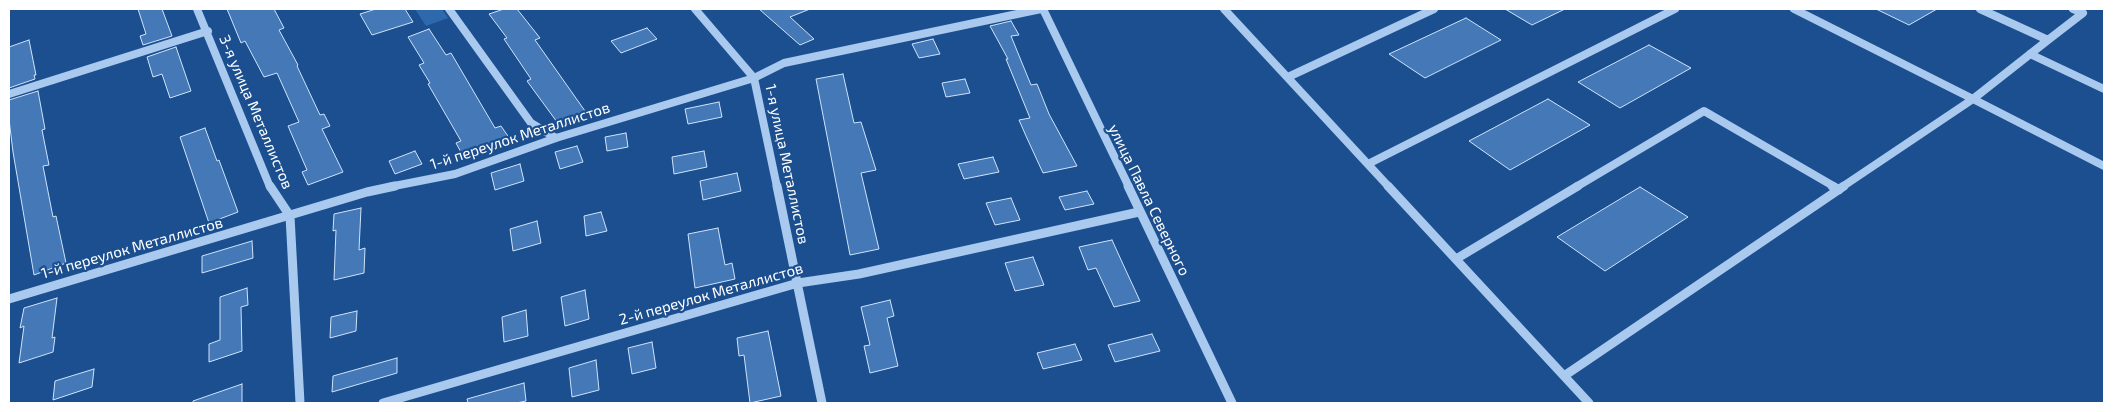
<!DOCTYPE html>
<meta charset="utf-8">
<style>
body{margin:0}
#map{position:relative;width:2113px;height:412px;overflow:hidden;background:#1b4f8f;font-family:"Exo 2",sans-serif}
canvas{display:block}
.frame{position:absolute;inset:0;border:10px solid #fff;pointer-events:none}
</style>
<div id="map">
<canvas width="2113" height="412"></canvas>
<div class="frame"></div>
</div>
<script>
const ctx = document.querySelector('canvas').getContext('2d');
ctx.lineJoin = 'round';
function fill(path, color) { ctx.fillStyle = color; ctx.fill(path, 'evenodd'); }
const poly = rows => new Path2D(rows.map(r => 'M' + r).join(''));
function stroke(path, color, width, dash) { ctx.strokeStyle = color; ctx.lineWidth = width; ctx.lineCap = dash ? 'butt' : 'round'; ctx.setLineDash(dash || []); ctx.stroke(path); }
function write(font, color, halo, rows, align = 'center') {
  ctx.font = font + ' "Exo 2",sans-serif'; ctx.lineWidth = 4.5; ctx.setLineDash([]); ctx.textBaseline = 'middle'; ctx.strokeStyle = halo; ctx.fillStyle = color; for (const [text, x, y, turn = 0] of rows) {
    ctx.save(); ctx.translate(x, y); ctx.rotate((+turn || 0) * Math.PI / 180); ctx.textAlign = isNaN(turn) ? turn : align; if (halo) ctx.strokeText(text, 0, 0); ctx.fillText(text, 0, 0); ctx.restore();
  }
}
const green = poly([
 [415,9,442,9,448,18,426,26]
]);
const building = poly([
 [138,9,162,9,172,36,143,45,140,36,146,34,138,9],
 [227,9,274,9,284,28,279,30,298,65,297,66,320,115,324,114,330,126,322,129,343,172,308,185,302,172,307,170,288,126,299,122,277,73,264,77,245,41,241,43,227,9],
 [376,9,405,9,413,22,372,35,360,14,376,9],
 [504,9,517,9,540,38,535,40,585,111,557,122,527,81,531,79,504,39,507,38,489,14,504,9],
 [759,9,810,9,790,17,814,39,800,45,759,9],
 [1505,9,1565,9,1532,25,1505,9],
 [1876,9,1937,9,1909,25,1876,9],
 [1466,18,1501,40,1425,78,1389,54,1466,18],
 [1011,21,1019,35,1011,36,1031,85,1037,84,1049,114,1077,166,1043,173,1026,136,1019,120,1030,118,1006,59,1008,59,990,26,1011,21],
 [647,28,657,39,621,53,611,41,647,28],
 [429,29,446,55,451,53,495,128,501,126,510,139,464,158,456,143,461,141,428,84,430,83,419,65,424,63,408,37,429,29],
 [933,39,940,54,919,58,912,44,933,39],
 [29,40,36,75,34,75,35,79,9,88,9,47,29,40],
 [1649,45,1691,68,1620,108,1578,82,1649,45],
 [176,47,191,91,170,98,162,74,153,77,147,57,176,47],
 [843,74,854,123,861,122,876,170,861,173,879,249,850,255,816,79,843,74],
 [965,79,970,93,946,97,942,83,965,79],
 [38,91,45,129,42,130,49,165,43,166,53,217,56,216,66,263,34,275,13,152,9,119,9,100,38,91],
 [1548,99,1590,125,1510,170,1469,141,1548,99],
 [719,102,722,117,688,124,685,109,719,102],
 [205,128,217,161,219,160,238,212,209,223,180,137,205,128],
 [626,133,628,147,607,151,605,137,626,133],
 [577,146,583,162,560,169,555,152,577,146],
 [415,151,422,164,395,174,389,161,415,151],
 [704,151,707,167,674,174,672,157,704,151],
 [993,157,999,172,964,179,958,164,993,157],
 [520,164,524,181,495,190,491,173,520,164],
 [737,173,741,191,703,200,700,181,737,173],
 [1640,187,1688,217,1605,271,1557,237,1640,187],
 [1087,191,1094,204,1065,210,1059,197,1087,191],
 [1011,198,1020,220,995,225,986,203,1011,198],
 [361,208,359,250,365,248,364,273,334,280,336,230,333,231,334,214,361,208],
 [601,212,607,231,586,236,584,216,601,212],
 [537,221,541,243,513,251,510,229,537,221],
 [718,228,725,265,732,263,735,279,695,288,688,234,718,228],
 [1112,240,1122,262,1140,301,1114,307,1096,268,1088,270,1079,247,1112,240],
 [252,241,253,258,202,273,202,256,252,241],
 [1033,257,1044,285,1015,291,1005,263,1033,257],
 [247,288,248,305,241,307,242,351,209,362,209,344,220,340,220,297,247,288],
 [585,290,589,319,565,326,561,297,585,290],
 [57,298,52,338,55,337,53,352,19,363,24,326,20,328,24,308,57,298],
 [890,300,894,316,887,318,898,366,870,373,864,346,870,345,861,307,890,300],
 [526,310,528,336,504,342,502,317,526,310],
 [357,311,356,331,330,338,331,317,357,311],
 [768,331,781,396,750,403,744,355,739,356,737,338,768,331],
 [1152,334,1160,351,1115,362,1108,345,1152,334],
 [652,342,656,368,632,374,628,348,652,342],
 [1075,344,1082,360,1043,369,1037,353,1075,344],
 [397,358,397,373,332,392,333,376,397,358],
 [596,360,599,390,572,397,569,368,596,360],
 [94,369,92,387,53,400,55,381,94,369],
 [524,383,526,401,516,403,468,403,467,399,524,383],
 [242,384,242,403,193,403,193,401,242,384]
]);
const minorFar1 = poly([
 [197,9,270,187],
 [449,9,531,123,556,138],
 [695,9,754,78,777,187],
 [1043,9,1129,187],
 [1224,9,1389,187],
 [1794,9,1973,99,1842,187],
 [1980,9,2048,40,2083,13,2073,9],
 [2048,40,1973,99,2104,166],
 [2030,54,2104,89],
 [1288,77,1434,9],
 [9,94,208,31],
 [1368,164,1675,9],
 [389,187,455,174,556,138,754,78,784,63,1041,9],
 [1576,187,1704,111,1835,187]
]);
const minor = poly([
 [270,186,290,216,300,403],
 [777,186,822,403],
 [1128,186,1232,403],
 [1388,186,1589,403],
 [1832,186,1839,190],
 [1456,259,1578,186],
 [9,299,367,192,395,186],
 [1564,376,1844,186],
 [383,403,798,283,859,274,1139,212]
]);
const streetNames = [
 ["3-я улица Металлистов",256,112,67],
 ["1-й переулок Металлистов",520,136,-18],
 ["1-я улица Металлистов",787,164,78],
 ["улица Павла Северного",1149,200,64],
 ["1-й переулок Металлистов",132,248,-16],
 ["2-й переулок Металлистов",711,294,-16]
];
fill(green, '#2e69ad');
fill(building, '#4478b7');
stroke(building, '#cfe3fa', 1);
stroke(minorFar1, '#a9c9ee', 8);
stroke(minor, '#a9c9ee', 9);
write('15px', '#fff', '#1b4f8f', streetNames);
</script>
